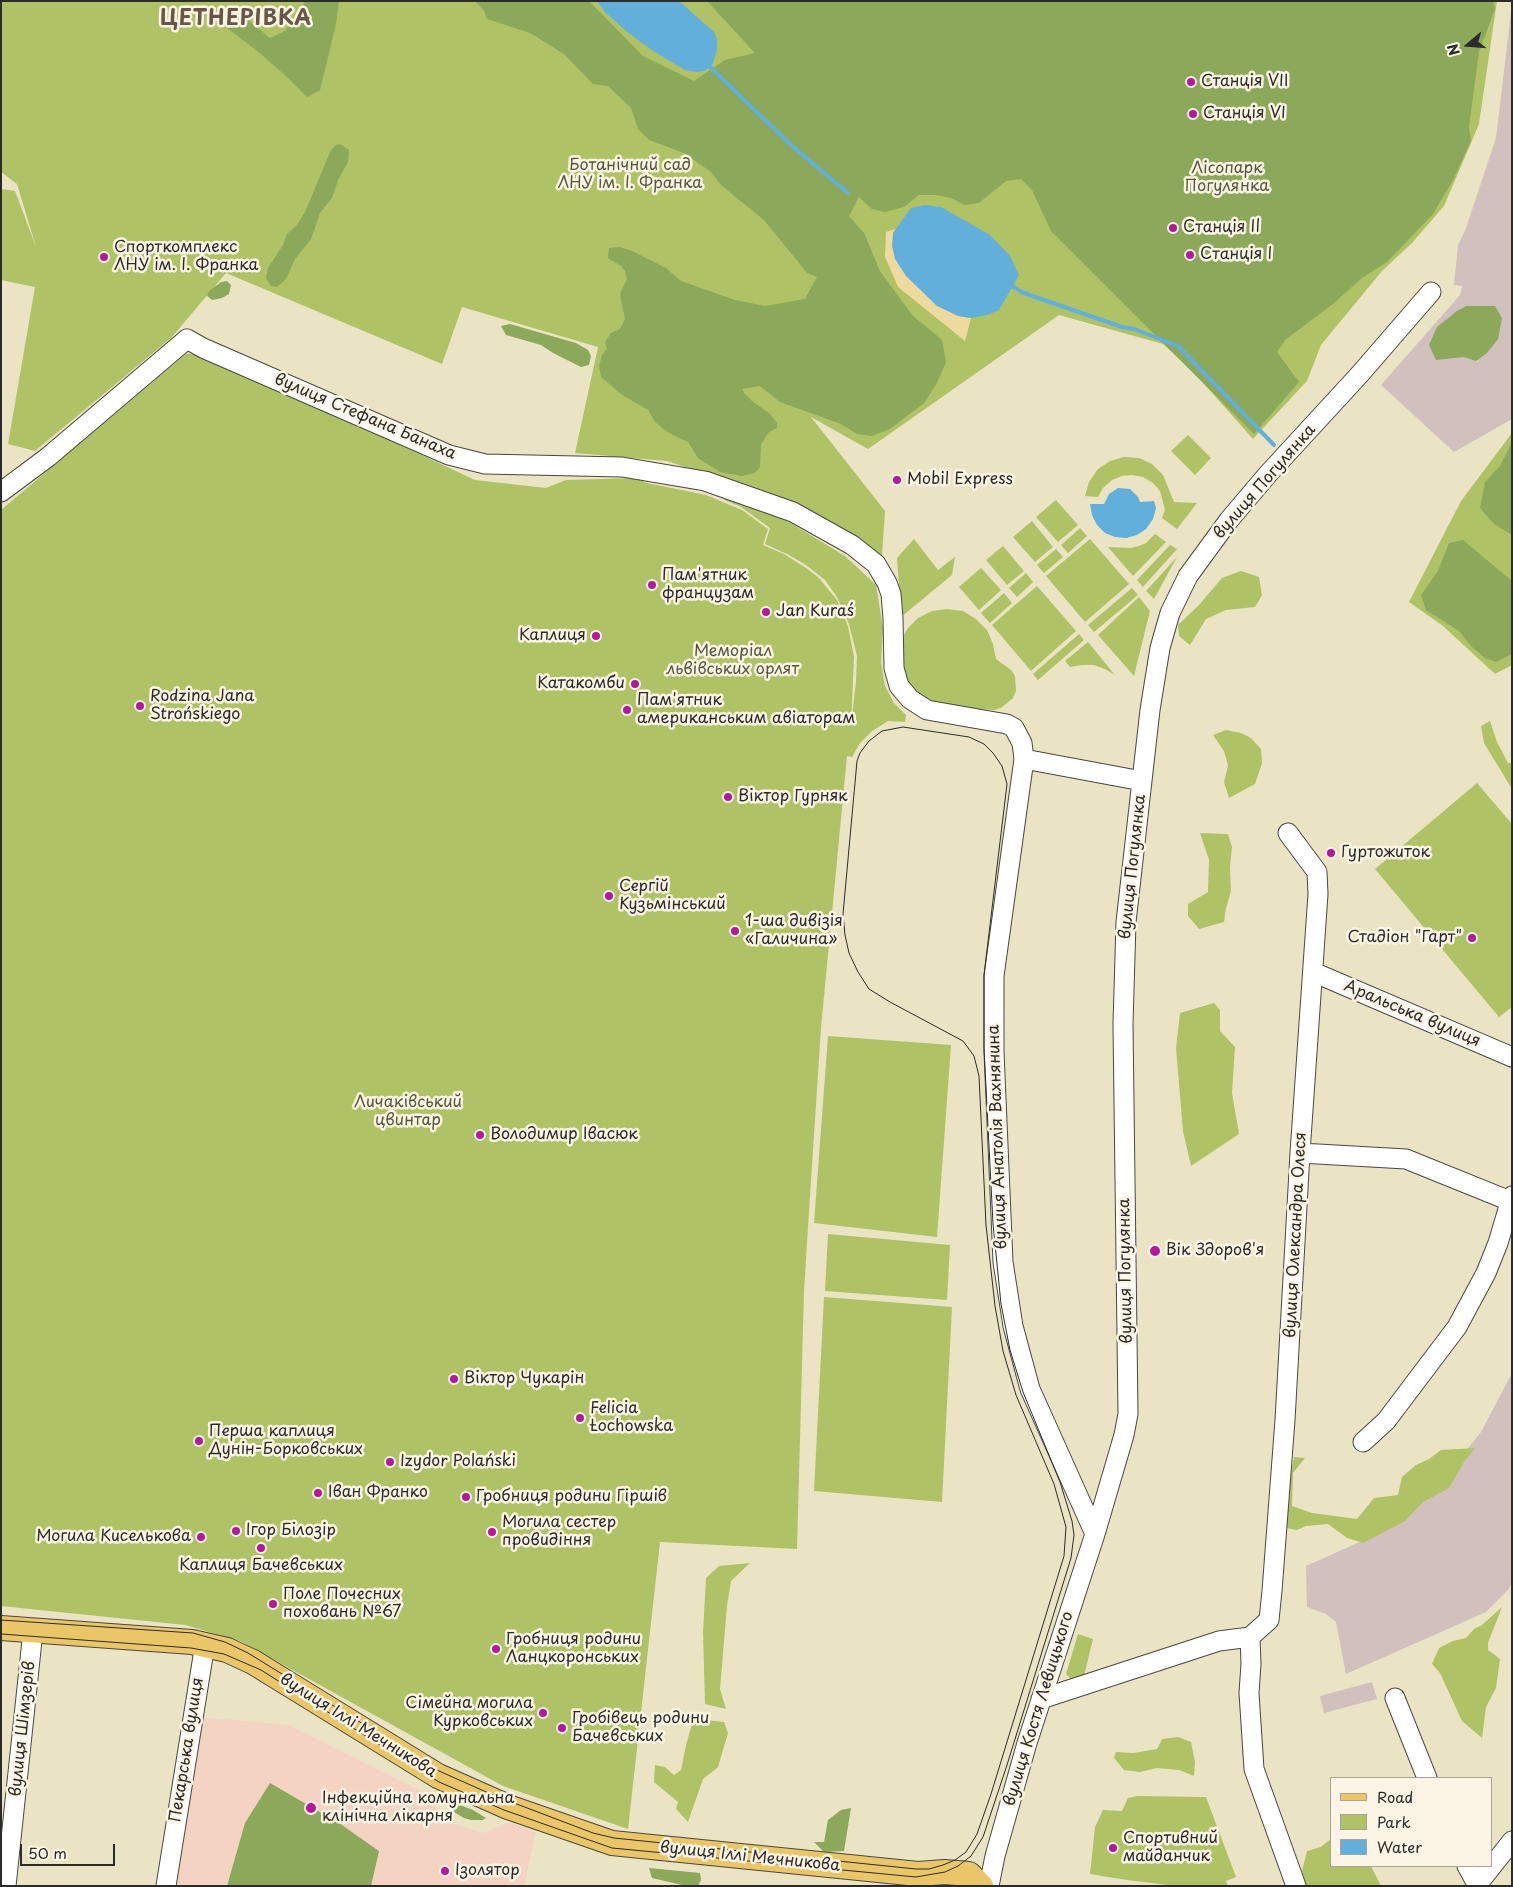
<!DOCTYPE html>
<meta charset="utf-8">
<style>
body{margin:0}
#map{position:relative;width:1513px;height:1887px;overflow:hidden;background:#eae4c4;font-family:"Playpen Sans",sans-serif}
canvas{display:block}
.frame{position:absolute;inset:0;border:2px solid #2b2b2b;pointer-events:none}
.legend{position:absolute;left:1330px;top:1777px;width:162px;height:90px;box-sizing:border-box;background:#fcf5e5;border:1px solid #a8a49b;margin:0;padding:6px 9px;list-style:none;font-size:15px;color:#2b2b2b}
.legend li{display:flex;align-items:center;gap:10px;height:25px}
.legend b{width:25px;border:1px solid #a8a49b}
.north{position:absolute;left:1443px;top:20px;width:50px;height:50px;-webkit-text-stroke:4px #fcf5e5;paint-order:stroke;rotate:252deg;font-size:14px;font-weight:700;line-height:20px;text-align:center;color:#2b2b2b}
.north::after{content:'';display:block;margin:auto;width:18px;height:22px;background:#2b2b2b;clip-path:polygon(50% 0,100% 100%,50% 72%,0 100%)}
.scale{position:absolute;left:20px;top:1844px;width:95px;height:22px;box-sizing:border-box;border:2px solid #2b2b2b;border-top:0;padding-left:6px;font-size:15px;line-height:18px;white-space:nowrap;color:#2b2b2b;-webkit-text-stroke:4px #fcf5e5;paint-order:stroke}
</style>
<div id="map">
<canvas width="1513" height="1887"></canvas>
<div class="frame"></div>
<ul class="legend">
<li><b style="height:6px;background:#ebc669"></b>Road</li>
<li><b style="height:14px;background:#afc266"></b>Park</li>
<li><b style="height:14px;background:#63afdc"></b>Water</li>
</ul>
<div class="north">N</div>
<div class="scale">50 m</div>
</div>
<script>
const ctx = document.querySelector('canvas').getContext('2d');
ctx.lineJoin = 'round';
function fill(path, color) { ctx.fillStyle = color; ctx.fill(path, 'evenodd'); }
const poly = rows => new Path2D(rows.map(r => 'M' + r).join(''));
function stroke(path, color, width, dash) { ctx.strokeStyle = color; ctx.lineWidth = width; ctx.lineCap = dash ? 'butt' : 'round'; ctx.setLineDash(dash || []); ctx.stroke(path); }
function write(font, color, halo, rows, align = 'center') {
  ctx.font = font + ' "Playpen Sans",sans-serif'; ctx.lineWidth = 5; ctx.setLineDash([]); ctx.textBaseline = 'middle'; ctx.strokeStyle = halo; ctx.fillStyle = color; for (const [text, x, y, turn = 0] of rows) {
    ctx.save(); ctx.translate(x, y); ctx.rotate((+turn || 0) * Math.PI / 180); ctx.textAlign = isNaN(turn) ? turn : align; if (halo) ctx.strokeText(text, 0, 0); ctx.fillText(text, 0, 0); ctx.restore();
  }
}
const built = poly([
 [201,1717,289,1725,431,1796,443,1820,483,1833,509,1822,536,1832,524,1886,173,1886]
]);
const industrial = poly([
 [1512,4,1512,419,1454,452,1381,385,1460,295,1462,286,1454,285,1458,245,1465,231,1496,138],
 [1512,1373,1512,1580,1509,1589,1486,1612,1346,1674,1336,1622,1326,1614,1307,1607,1306,1566,1382,1532,1438,1486,1481,1432],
 [1372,1682,1377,1699,1324,1713,1320,1696]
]);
const green = poly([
 [1,1,1497,1,1479,124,1444,206,1412,243,1382,271,1321,345,1307,381,1253,439,1190,368,1163,344,1059,315,868,449,811,417,885,511,882,556,847,531,745,487,667,461,575,453,598,347,462,307,442,364,226,273,171,338,35,451,8,444,35,287,1,280,1,189,15,191,36,247,17,184,1,172],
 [205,353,475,480,546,488,566,480,635,478,647,483,706,495,742,510,768,529,763,545,784,554,806,568,819,578,837,600,848,626,854,657,851,725,856,682,857,656,849,624,837,597,825,580,806,565,789,555,765,544,770,528,741,507,724,500,725,498,784,519,845,556,876,585,883,628,881,662,885,686,894,703,906,715,905,722,888,721,872,731,860,743,852,757,847,756,821,1028,808,1227,804,1291,797,1549,660,1542,628,1829,503,1786,240,1641,185,1625,1,1606,1,510,186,354],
 [1512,433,1512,665,1495,674,1443,626,1409,602,1461,501],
 [1188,435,1211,458,1195,475,1171,451],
 [1124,457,1139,458,1152,464,1163,475,1174,502,1197,503,1177,529,1162,518,1165,510,1160,491,1153,483,1143,477,1132,475,1122,476,1112,480,1103,488,1098,497,1085,496,1089,482,1098,469,1110,461],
 [1056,500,1078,525,1058,542,1036,517],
 [1032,521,1053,547,1035,562,1013,537],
 [1080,528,1087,536,1068,553,1061,545],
 [1155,534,1166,542,1133,576,1108,547,1131,548,1139,546,1146,543],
 [914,539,938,570,955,557,952,575,901,617,897,558],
 [1090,539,1129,584,1085,622,1046,576],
 [1170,545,1177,549,1143,587,1137,580],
 [1003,546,1024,571,1007,585,986,560],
 [1056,549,1063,557,1044,573,1037,565],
 [1177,557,1154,599,1146,591],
 [981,568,1001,590,979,610,959,587],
 [1241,571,1259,577,1262,595,1255,607,1226,610,1206,619,1190,645,1179,636,1178,625,1199,605,1222,578],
 [1026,573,1033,582,1017,597,1009,588],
 [1037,586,1076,631,1031,671,992,625],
 [1132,588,1138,595,1094,632,1088,625],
 [1004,593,1012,603,990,623,981,613],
 [1139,597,1150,611,1134,676,1098,635],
 [947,609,963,611,976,619,987,630,993,644,996,659,1011,670,1015,676,1016,691,1013,698,1001,708,994,710,946,707,917,697,900,672,900,642,908,628,918,618,932,611],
 [1079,634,1084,640,1038,680,1033,674],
 [1088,642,1115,675,1105,669,1094,665,1082,665,1070,667,1065,661],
 [1490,721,1497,742,1508,763,1512,763,1512,789,1484,743,1481,726],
 [1226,730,1241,733,1251,738,1261,749,1262,763,1255,784,1229,798,1224,782,1228,766,1224,751,1213,735],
 [1477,783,1512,824,1512,1007,1499,1017,1375,869],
 [1200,833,1228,834,1232,847,1230,867,1231,891,1226,908,1224,922,1199,929,1188,916,1188,904,1208,892,1209,860],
 [1214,1003,1220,1010,1220,1031,1235,1047,1232,1093,1239,1134,1191,1166,1183,1131,1176,1048,1180,1013],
 [828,1036,951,1045,937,1237,814,1223],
 [828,1234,950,1245,947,1300,825,1291],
 [824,1297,952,1307,942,1502,814,1491],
 [1475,1448,1464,1462,1449,1488,1423,1502,1405,1521,1363,1543,1347,1538,1328,1524,1306,1526,1297,1530,1286,1528,1289,1486,1294,1457,1305,1458,1293,1473,1292,1506,1312,1513,1357,1519,1374,1498,1398,1495,1402,1477,1416,1465,1429,1459,1441,1450],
 [750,1563,731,1581,727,1606,720,1689,726,1709,705,1704,703,1632,706,1578,719,1566],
 [1502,1607,1488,1643,1488,1650,1500,1659,1496,1688,1486,1707,1482,1738,1462,1721,1440,1673,1432,1664,1439,1648,1453,1641,1466,1638,1474,1629,1482,1625],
 [1078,1634,1093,1639,1084,1676,1072,1680,1066,1674],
 [705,1720,724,1722,728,1733,718,1767,703,1779,688,1822,676,1809,678,1802,654,1782,655,1765,665,1767,674,1775,681,1770,686,1745,692,1724],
 [1178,1737,1191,1742,1195,1762,1194,1776,1179,1770,1157,1768,1140,1772,1124,1770,1114,1758,1116,1752,1133,1753,1157,1749,1162,1739],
 [1137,1796,1206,1797,1236,1877,1226,1881,1228,1886,1176,1886,1127,1880,1090,1874,1095,1827,1103,1810,1122,1811,1128,1798],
 [1332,1838,1332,1866,1371,1866,1381,1886,1306,1886,1302,1871,1307,1851,1321,1847]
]);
const forest = poly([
 [304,1,339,1,336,24,320,90,307,97,288,78,261,54,222,24,231,17,248,20,270,38,285,31,303,6],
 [475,1,589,1,643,56,694,81,725,60,755,53,707,1,1493,1,1495,9,1479,52,1469,127,1471,141,1453,180,1433,214,1387,262,1362,278,1334,303,1285,340,1277,352,1299,382,1254,434,1051,231,1032,190,1021,179,1006,181,979,203,965,205,951,198,936,195,919,195,904,207,885,212,872,209,859,197,849,216,864,233,880,271,912,315,942,340,946,362,937,383,924,403,890,429,872,436,857,434,841,424,780,402,760,386,742,389,744,393,752,401,770,414,777,423,777,428,769,432,761,444,760,467,755,473,742,476,720,472,698,458,688,442,669,433,655,422,648,410,621,394,601,377,599,366,602,355,607,349,605,342,611,333,620,329,625,319,620,294,627,279,625,271,621,266,608,258,609,248,620,247,632,251,666,268,681,281,735,300,765,306,805,299,817,277,807,273,764,220,721,185,711,172,684,153,649,140,638,129,631,108,608,86,593,84,564,54,530,33,487,19,484,11],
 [340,144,349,150,348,162,338,180,332,198,320,213,311,239,295,259,286,279,277,287,271,286,266,278,268,268,283,245,287,234,297,225,305,212,331,150,336,145],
 [227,281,231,285,229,294,222,298,212,300,207,296,209,291,221,282],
 [1466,306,1495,306,1502,318,1498,339,1487,353,1476,361,1464,357,1436,360,1429,345,1437,327,1457,311],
 [510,324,576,343,588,350,591,356,589,365,581,367,553,353,541,345,506,335,501,326],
 [1512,442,1512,535,1494,524,1480,508,1485,482,1500,466],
 [1463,540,1512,581,1512,654,1496,662,1485,658,1472,647,1459,631,1426,610,1421,595,1438,571,1449,543],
 [270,1783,339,1823,379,1851,371,1886,227,1886,245,1823],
 [452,1802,473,1810,486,1818,483,1820,471,1820,464,1818,449,1809,450,1804],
 [851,1808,844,1851,824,1852,814,1842,824,1842,828,1820,841,1810],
 [649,1868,700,1873,701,1880,698,1886,686,1886,652,1878]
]);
const sand = poly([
 [895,229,893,233,958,316,971,318,965,341,898,287,885,257,886,232]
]);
const water = poly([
 [597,1,679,1,715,33,717,40,717,49,713,63,710,67,704,71,696,72,685,70,653,51,626,31,605,12],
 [925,205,941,207,990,235,1010,256,1019,275,999,310,987,315,971,318,958,316,937,306,906,276,895,259,892,246,893,233,911,208],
 [1118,488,1130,489,1138,497,1140,502,1154,501,1156,508,1153,519,1146,529,1137,535,1126,538,1115,537,1105,533,1097,525,1092,515,1090,504,1104,504,1109,494]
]);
const stream = poly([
 [708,65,791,145,848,193],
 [1008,284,1024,293,1122,327,1134,329,1178,346,1274,445]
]);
const minor = poly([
 [1,492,48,457,187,339,203,348,449,455,485,464,622,467,705,481,793,512,852,545,876,564,887,583,891,594,893,618,894,668,899,686,910,699,927,710,1007,724,1014,728,1022,743,1024,759,994,976,994,1052,1003,1262,1013,1326,1030,1389,1095,1534],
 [1024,759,1142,781],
 [1313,972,1512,1057],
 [1300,1153,1406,1159,1510,1201],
 [1363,1442,1386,1421,1457,1327,1486,1273,1498,1243,1512,1196],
 [1250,1637,1269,1620,1272,1591,1285,1420,1300,1153,1318,894,1317,872,1288,833],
 [1395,1698,1427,1778],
 [1041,1699,1219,1641,1250,1637,1251,1664,1249,1693,1254,1769,1296,1886],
 [1467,1866,1478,1886],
 [1477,1885,1512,1841],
 [6,1886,33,1631],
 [166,1886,205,1644],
 [989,1886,995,1856,1027,1743,1095,1534,1124,1435,1128,1414,1123,1024,1126,922,1150,710,1160,648,1170,613,1188,576,1229,520,1268,474,1360,374,1431,292]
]);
const major = poly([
 [1,1628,192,1642,227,1650,253,1662,438,1776,508,1807,612,1843,918,1874,945,1872,969,1874,981,1886]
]);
const tram = poly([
 [1,1620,193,1633,225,1642,248,1653,439,1771,493,1795,593,1833,614,1838,916,1869,929,1869,943,1865,955,1860,966,1852,977,1834,991,1794,1064,1556,1066,1527,1054,1484,1016,1395,1003,1351,995,1306,986,1225,979,1076,974,1056,963,1041,890,1002,869,989,858,972,849,953,845,935,843,914,857,761,860,753,869,741,882,731,903,727,969,737,984,744,993,753,1002,766,1007,784,984,975,984,1048,993,1224,1001,1304,1010,1350,1023,1392,1060,1482,1072,1521,1074,1535,1071,1558,1007,1765,983,1837,971,1856,958,1866,945,1872,916,1877,612,1848,504,1810,439,1782,261,1670,224,1654,191,1648,1,1634]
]);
const markers = [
 [1191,82,5,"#b5179e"],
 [1193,114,5,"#b5179e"],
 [1173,228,5,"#b5179e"],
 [1190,255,5,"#b5179e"],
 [104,257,5,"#b5179e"],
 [897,480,5,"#b5179e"],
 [652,585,5,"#b5179e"],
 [766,612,5,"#b5179e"],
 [596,636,5,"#b5179e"],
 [635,684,5,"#b5179e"],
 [140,706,5,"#b5179e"],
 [627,710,5,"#b5179e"],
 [728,797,5,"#b5179e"],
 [1331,853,5,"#b5179e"],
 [609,896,5,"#b5179e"],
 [735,931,5,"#b5179e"],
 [1472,938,5,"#b5179e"],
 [480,1135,5,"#b5179e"],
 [1155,1251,6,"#b5179e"],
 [454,1379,5,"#b5179e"],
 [580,1418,5,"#b5179e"],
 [199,1441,5,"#b5179e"],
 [390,1462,5,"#b5179e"],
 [318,1493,5,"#b5179e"],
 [466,1497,5,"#b5179e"],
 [236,1531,5,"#b5179e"],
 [492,1532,5,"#b5179e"],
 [201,1537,5,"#b5179e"],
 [261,1548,5,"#b5179e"],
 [273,1604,5,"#b5179e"],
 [496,1649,5,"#b5179e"],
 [543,1713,5,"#b5179e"],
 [562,1728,5,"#b5179e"],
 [311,1808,6,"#b5179e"],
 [1113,1848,5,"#b5179e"],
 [445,1871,5,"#b5179e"]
];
const poiNames = [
 ["Станція VII",1201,82],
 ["Станція VI",1203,114],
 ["Cтанція Il",1183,228],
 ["Спорткомплекс",114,248],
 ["ЛНУ ім. І. Франка",114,266],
 ["Cтанція I",1200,255],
 ["Mobil Express",907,480],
 ["Пам'ятник",662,576],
 ["французам",662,594],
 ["Jan Kuraś",776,612],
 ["Каплиця",586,636,"right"],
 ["Катакомби",625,684,"right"],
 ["Rodzina Jana",150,697],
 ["Strońskiego",150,715],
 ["Пам'ятник",637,701],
 ["американським авіаторам",637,719],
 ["Віктор Гурняк",738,797],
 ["Гуртожиток",1341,853],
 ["Сергій",619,887],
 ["Кузьмінський",619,905],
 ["1-ша дивізія",745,922],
 ["«Галичина»",745,940],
 ["Стадіон \"Гарт\"",1462,938,"right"],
 ["Володимир Івасюк",490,1135],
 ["Вік Здоров'я",1166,1251],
 ["Віктор Чукарін",464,1379],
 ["Felicia",590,1409],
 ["Łochowska",590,1427],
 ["Перша каплиця",209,1432],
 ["Дунін-Борковських",209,1450],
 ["Izydor Polański",400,1462],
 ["Іван Франко",328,1493],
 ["Гробниця родини Гіршів",476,1497],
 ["Могила сестер",502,1523],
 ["провидіння",502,1541],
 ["Ігор Білозір",246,1531],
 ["Могила Киселькова",191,1537,"right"],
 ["Каплиця Бачевських",261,1566,"center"],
 ["Поле Почесних",283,1595],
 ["поховань №67",283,1613],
 ["Гробниця родини",506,1640],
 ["Ланцкоронських",506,1658],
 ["Сімейна могила",533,1704,"right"],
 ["Курковських",533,1722,"right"],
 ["Гробівець родини",572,1719],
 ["Бачевських",572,1737],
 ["Інфекційна комунальна",322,1799],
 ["клінічна лікарня",322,1817],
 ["Спортивний",1123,1839],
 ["майданчик",1123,1857],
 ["Ізолятор",455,1871]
];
const parkNames = [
 ["Ботанічний сад",630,166],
 ["ЛНУ ім. І. Франка",630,184],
 ["Лісопарк",1227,169],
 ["Погулянка",1227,187],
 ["Меморіал",733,652],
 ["львівських орлят",733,670],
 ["Личаківський",408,1103],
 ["цвинтар",408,1121]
];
const streetNames = [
 ["вулиця Стефана Банаха",365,417,23],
 ["вулиця Погулянка",1265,482,-49],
 ["вулиця Погулянка",1133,867,-84],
 ["Аральська вулиця",1412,1014,23],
 ["вулиця Анатолія Вахнянина",998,1137,-92],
 ["вулиця Олександра Олеся",1296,1235,-87],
 ["вулиця Погулянка",1126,1271,-91],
 ["вулиця Костя Левицького",1039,1709,-73],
 ["вулиця Іллі Мечникова",358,1726,32],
 ["вулиця Шімзерів",23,1729,-84],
 ["Пекарська вулиця",187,1750,-81],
 ["вулиця Іллі Мечникова",750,1857,6]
];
const districtNames = [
 ["ЦЕТНЕРІВКА",236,19]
];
fill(built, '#f5d3c2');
fill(industrial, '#d1c0bd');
fill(green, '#afc266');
fill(forest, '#8ba85b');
fill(sand, '#eeda9e');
fill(water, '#63afdc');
stroke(stream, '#63afdc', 4);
stroke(minor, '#484742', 21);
stroke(major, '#484742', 26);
stroke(minor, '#fff', 19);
stroke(major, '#ebc669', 24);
stroke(tram, '#2b2b2b', 1);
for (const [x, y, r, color] of markers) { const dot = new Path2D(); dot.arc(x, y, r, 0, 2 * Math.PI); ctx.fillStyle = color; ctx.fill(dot); stroke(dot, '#fcf5e5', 2); }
write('16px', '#2b2b2b', '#fcf5e5', poiNames, 'left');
write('16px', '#53583d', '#fcf5e5', parkNames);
write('16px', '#2b2b2b', '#fcf5e5', streetNames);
ctx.letterSpacing = '1px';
write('bold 21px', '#685749', '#fcf5e5', districtNames);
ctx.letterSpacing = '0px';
</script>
